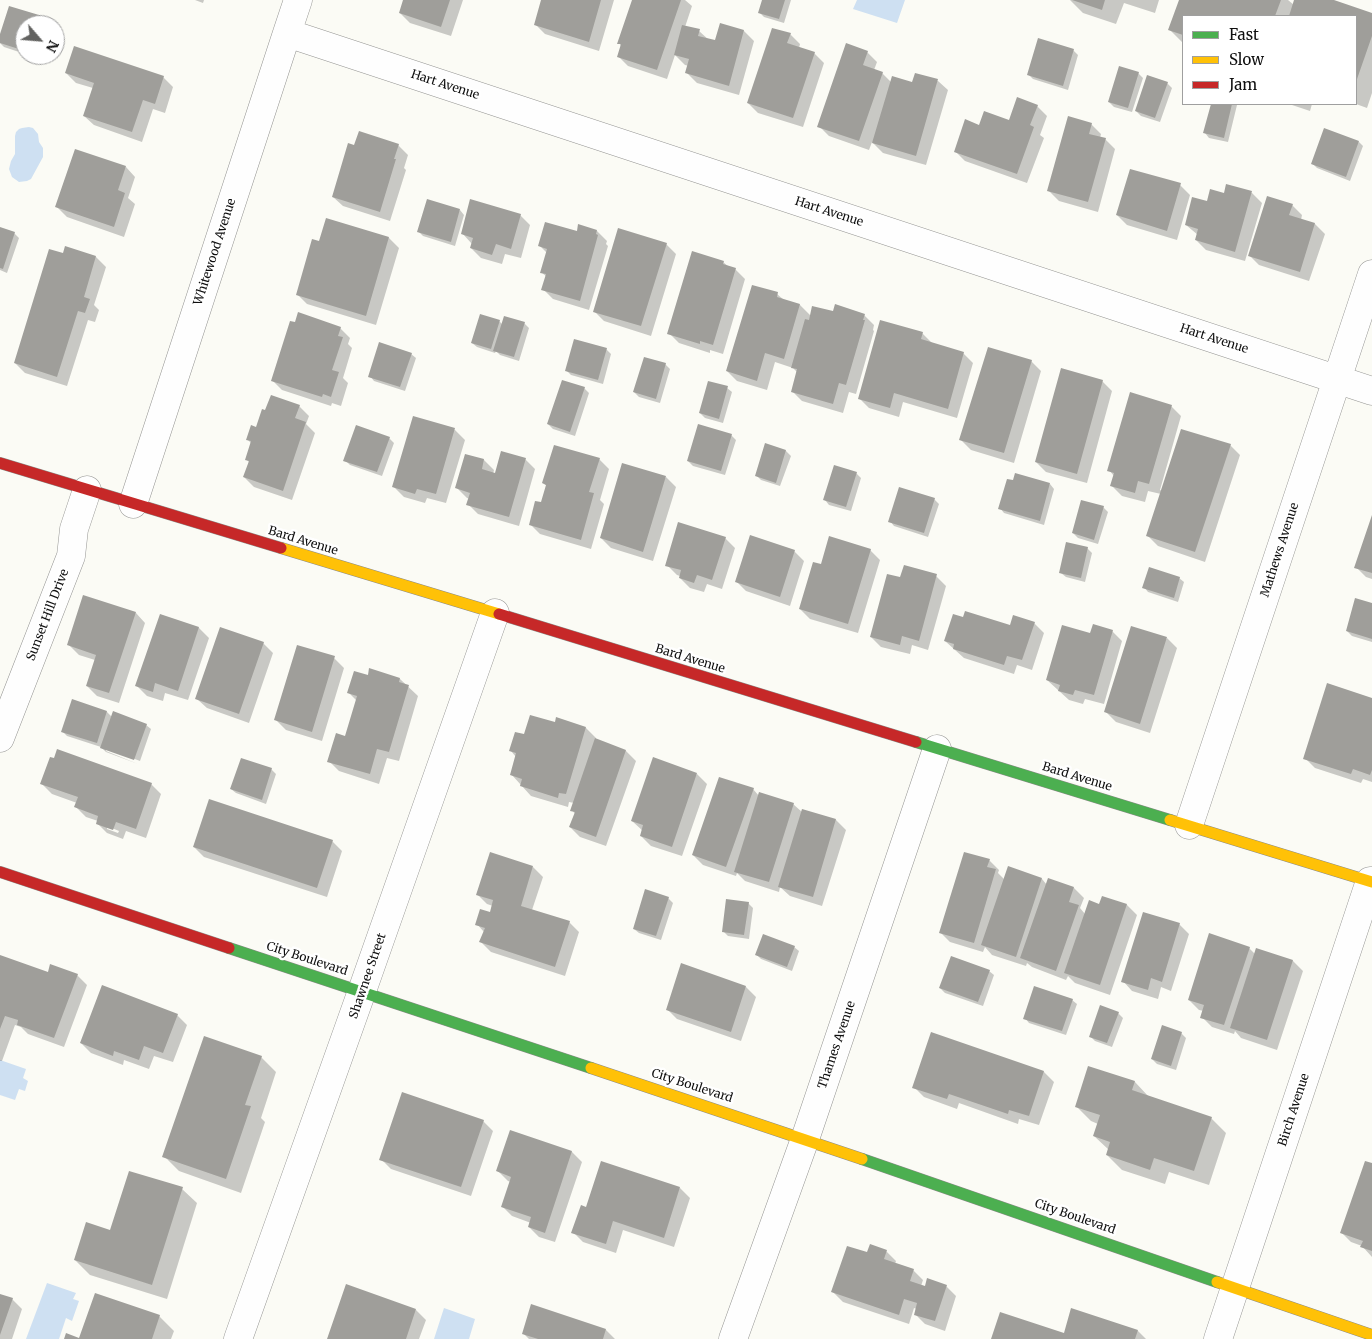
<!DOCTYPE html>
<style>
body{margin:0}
#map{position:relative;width:1372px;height:1339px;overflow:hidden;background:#fbfbf5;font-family:Merriweather,serif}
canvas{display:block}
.legend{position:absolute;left:1182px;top:15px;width:175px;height:90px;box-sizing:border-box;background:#fff;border:1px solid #9f9f9f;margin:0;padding:6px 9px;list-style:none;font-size:15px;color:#0f0f0f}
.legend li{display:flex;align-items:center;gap:10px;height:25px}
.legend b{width:25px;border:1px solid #9f9f9f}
.north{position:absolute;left:15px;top:15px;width:50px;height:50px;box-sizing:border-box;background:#fff;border:1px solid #9f9f9f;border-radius:50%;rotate:117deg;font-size:14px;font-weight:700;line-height:20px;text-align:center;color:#0f0f0f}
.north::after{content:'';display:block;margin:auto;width:18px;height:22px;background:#626260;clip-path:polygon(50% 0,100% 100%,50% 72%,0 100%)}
</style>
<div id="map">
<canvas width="1372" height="1339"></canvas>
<ul class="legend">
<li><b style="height:6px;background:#4caf50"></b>Fast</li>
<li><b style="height:6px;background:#ffc107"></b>Slow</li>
<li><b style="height:6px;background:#c62828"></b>Jam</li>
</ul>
<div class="north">N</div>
</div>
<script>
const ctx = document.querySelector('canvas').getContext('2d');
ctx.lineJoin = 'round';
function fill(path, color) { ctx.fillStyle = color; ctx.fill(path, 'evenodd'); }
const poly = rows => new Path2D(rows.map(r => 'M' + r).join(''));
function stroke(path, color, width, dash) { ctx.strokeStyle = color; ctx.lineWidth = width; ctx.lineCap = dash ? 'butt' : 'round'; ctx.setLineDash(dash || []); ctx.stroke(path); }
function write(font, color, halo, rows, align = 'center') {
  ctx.font = font + ' Merriweather,serif'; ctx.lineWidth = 5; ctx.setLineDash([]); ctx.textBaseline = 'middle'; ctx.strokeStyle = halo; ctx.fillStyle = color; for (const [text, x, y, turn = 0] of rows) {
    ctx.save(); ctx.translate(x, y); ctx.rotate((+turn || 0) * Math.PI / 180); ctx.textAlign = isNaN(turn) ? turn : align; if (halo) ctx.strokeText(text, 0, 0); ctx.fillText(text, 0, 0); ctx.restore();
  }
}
const water = poly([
 [857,0,905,0,897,23,853,9],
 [29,127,33,128,38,134,39,142,43,148,43,157,31,179,27,181,19,182,12,177,9,169,11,161,15,154,15,136,16,132,19,129,22,128],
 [0,1060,26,1069,23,1078,28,1081,25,1091,19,1089,15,1100,0,1095],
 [47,1283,76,1293,73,1299,79,1301,72,1321,66,1318,59,1339,26,1339],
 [444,1308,475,1319,469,1339,434,1339]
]);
const shadow = poly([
 [195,0,204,0,203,3],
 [404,0,463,0,451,36,410,23,400,13],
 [543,0,614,0,599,51,545,34,535,24],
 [633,0,685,0,692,6,685,27,699,31,709,40,715,42,721,25,744,31,754,41,739,95,697,83,687,73,689,66,685,65,675,55,667,79,628,66,618,56,621,46,619,43],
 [764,0,791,0,784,23,764,17,760,13],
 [1070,0,1159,0,1155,13,1124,3,1116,24,1083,13],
 [1180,0,1288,0,1294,5,1295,0,1330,0,1372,15,1372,93,1367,108,1356,104,1356,16,1183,16,1183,43,1170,30],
 [10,7,48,20,53,24,25,25,25,54,4,47,0,43,0,38],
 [790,34,800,44,799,48,814,53,824,63,803,127,758,113,748,103],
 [1073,50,1078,55,1068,90,1033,79,1028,74],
 [867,52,877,62,874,70,882,73,891,82,913,84,916,74,938,81,948,90,926,165,883,153,872,142,869,150,829,136,819,126],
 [30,55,43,55,41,59],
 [66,73,163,77,173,87,165,113,153,109,142,142,94,125,84,116,93,88,76,83],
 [1138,73,1143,78,1132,112,1114,107,1109,102],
 [1167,83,1172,88,1160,122,1141,116,1136,111],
 [1212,104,1237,105,1228,142,1209,138,1205,133],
 [1289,104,1312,104,1310,111],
 [1037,106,1047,116,1040,135,1044,138,1027,183,965,161,955,151,980,126,1010,122],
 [1091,124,1101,134,1100,138,1105,139,1115,149,1098,212,1059,201,1049,191],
 [1359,142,1363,146,1350,181,1317,168,1312,163],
 [398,145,408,155,404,168,406,170,390,221,343,206,333,197,355,147],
 [126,167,135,177,128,198,135,204,124,237,67,217,57,207],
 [1180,185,1190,195,1177,240,1127,225,1117,215],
 [1227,186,1252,193,1262,203,1245,261,1206,250,1196,240,1198,235,1186,225,1208,203,1225,195],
 [1292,205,1302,215,1301,220,1315,224,1325,234,1309,281,1259,265,1249,255],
 [460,210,464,215,455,246,423,236,419,232],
 [520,215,530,225,521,258,505,254,502,264,481,258,471,248,472,244,462,233],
 [327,220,389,238,399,248,376,325,307,304,297,294,320,243],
 [0,229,14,233,19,238,7,273,0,270],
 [597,231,607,241,606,244,608,246,589,310,553,299,543,289,547,277,541,272,547,253,539,245,578,233],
 [666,244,676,254,651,336,604,321,594,311],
 [64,255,96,257,106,267,94,305,99,310,95,322,88,320,67,386,25,373,15,363],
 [723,262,729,267,735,269,745,279,723,354,710,350,710,353,679,343,669,333],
 [777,294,784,300,800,305,811,316,833,313,864,315,874,325,873,330,874,331,856,394,849,392,843,413,802,401,792,391,798,373,793,368,775,362,767,390,737,381,727,371],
 [499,321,503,325,524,323,529,328,519,361,500,355,496,351,495,353,477,347,472,343],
 [340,328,350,338,348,344,352,348,343,378,348,383,341,406,332,403,331,406,282,390,272,380],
 [922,333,932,343,963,353,973,363,957,418,903,402,899,417,869,408,859,398],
 [606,349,611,354,603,384,571,375,566,370],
 [411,354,416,358,405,391,374,381,370,376],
 [1031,361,1041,371,1014,463,971,450,961,440],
 [665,364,670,369,660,403,639,397,634,392],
 [1102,381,1112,391,1087,483,1046,472,1036,462],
 [584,388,589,393,575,436,553,429,548,424],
 [727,388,732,392,723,423,705,418,700,413],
 [299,406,309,416,306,424,315,433,292,500,254,487,244,477,249,462,246,459,252,444,247,439,257,428],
 [1171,406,1181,416,1160,490,1162,491,1230,445,1240,455,1205,562,1158,546,1148,536,1161,494,1148,491,1145,502,1122,496,1112,486,1114,476,1109,470],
 [414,417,455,430,465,440,446,503,427,498,425,503,404,497,394,487],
 [731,435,736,440,725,475,693,466,688,461],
 [389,438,394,443,382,476,350,465,345,460],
 [766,445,786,451,791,456,780,486,761,480,756,475],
 [466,456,484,460,494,470,493,474,496,475,525,459,535,469,519,526,478,514,468,504,470,499,467,498,457,488],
 [599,459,609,469,600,500,604,504,591,549,540,534,530,524,542,504,547,486,544,483],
 [856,473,861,478,851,511,829,505,825,500],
 [666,477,676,487,653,561,611,548,601,538],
 [1050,484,1054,489,1044,525,1004,513,1000,508],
 [934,499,939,504,928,537,894,526,890,521],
 [1103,507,1108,512,1098,544,1078,538,1073,533],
 [1372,517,1372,579,1366,577,1356,567],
 [725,538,735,548,722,589,707,584,704,592,690,588,680,578,680,576,677,575,667,565],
 [1087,548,1092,553,1085,582,1066,577,1061,573],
 [870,550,880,560,858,633,810,619,800,609,822,566],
 [794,551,804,561,790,606,746,591,736,581],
 [936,576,946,586,928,650,912,645,910,654,881,647,871,637],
 [1179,578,1184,582,1178,602,1148,592,1144,587],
 [1372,605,1372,642,1352,636,1347,631],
 [136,613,145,623,119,703,97,696,87,686,95,660,79,655,69,645],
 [161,615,199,628,209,638,188,700,165,693,163,701,147,696,137,686],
 [1034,623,1044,633,1032,670,1017,665,1014,674,964,658,945,641],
 [1112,631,1122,641,1104,704,1085,699,1083,704,1069,700,1047,680,1091,635],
 [1167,638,1177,648,1150,733,1116,722,1106,712],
 [263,643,273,653,249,723,207,708,197,699],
 [334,658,344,668,322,741,286,730,276,720],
 [370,670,400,679,418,696,399,761,387,758,379,784,339,771,329,761,346,738,357,701,349,693,368,676],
 [1372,699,1372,782,1363,779,1361,783,1315,768,1305,758],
 [72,701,107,712,112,717,146,725,151,729,140,761,106,748,106,751,138,764,106,752,101,747,67,736,63,732],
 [556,724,586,728,596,738,595,740,626,751,636,761,606,846,580,837,570,827,575,814,572,810,574,803,569,802,568,807,531,796,511,774,516,757,511,751,524,736],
 [271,769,276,774,266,804,236,793,231,789],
 [697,774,707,784,682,856,651,846,641,836,643,831,632,821],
 [42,784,151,784,161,794,146,838,126,831,123,839,107,833,97,823,98,821,86,817,76,807,77,803,52,794],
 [107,826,119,831,118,833,107,829],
 [753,789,759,796,793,804,802,812,803,810,836,820,846,830,822,906,790,896,780,887,779,892,745,881,737,873,736,876,703,865,693,855],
 [332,841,342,851,327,897,204,857,194,847],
 [989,860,999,870,998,873,1005,880,1042,879,1047,885,1049,880,1074,888,1084,898,1080,908,1085,914,1100,906,1127,905,1137,915,1110,995,1075,983,1068,976,1066,980,1032,967,1027,963,1026,966,992,955,985,947,983,952,950,942,940,932],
 [533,867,543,877,532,910,569,922,579,932,565,976,491,952,481,942,484,932,477,924,490,914,493,906,487,904,477,894],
 [668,898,673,903,661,940,639,933,634,929],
 [748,903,753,908,749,939,728,936,723,931],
 [1179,924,1189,934,1171,991,1161,987,1158,999,1132,991,1123,981],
 [794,947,799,951,792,971,761,959,756,954],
 [1249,948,1255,954,1256,949,1293,961,1303,971,1277,1050,1241,1038,1235,1031,1234,1034,1212,1027,1202,1017,1204,1011,1199,1010,1189,1000],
 [0,956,48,973,77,975,87,985,64,1047,28,1034,21,1027,15,1025,2,1061,0,1061],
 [989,971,994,975,983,1006,945,993,940,988],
 [746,987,756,997,741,1041,677,1019,667,1009],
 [1072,1000,1077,1004,1066,1035,1029,1023,1025,1018],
 [1118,1013,1123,1018,1112,1047,1095,1041,1090,1036],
 [177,1015,187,1025,173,1062,154,1056,149,1069,124,1060,123,1065,91,1053,81,1043],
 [1181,1033,1186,1038,1176,1070,1157,1064,1152,1059],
 [932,1034,1044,1072,1054,1082,1039,1125,1019,1119,1018,1124,959,1103,957,1109,924,1097,914,1087],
 [261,1057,276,1072,261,1118,265,1122,241,1193,179,1171,164,1156],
 [1089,1067,1135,1082,1149,1097,1211,1118,1226,1133,1209,1185,1169,1172,1165,1184,1122,1170,1107,1155,1109,1150,1094,1136,1098,1124,1091,1121,1076,1106],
 [483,1121,493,1131,471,1196,391,1169,381,1159],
 [511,1132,572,1152,582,1162,555,1242,539,1237,529,1227,531,1223,512,1216,502,1206,511,1182,508,1181,498,1171],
 [1372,1165,1372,1257,1362,1246,1351,1242,1341,1232],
 [680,1188,690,1198,674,1247,623,1230,616,1253,583,1242,573,1232],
 [182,1189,197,1203,167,1299,90,1275,75,1260,111,1232],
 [886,1251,896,1261,895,1264,913,1270,923,1280,921,1286,946,1286,956,1296,945,1331,925,1324,915,1314,917,1309,914,1308,909,1324,843,1302,833,1292,868,1254],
 [0,1295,12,1299,22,1309,12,1339,0,1339],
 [416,1310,426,1320,419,1339,328,1339],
 [159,1316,174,1331,171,1339,80,1339],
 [606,1330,615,1339,529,1339,523,1333],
 [1138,1331,1146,1339,992,1339,1065,1334]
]);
const building = poly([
 [403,0,450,0,441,27,399,13],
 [541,0,601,0,589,42,534,25],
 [632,0,681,0,657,70,617,57,621,44,617,44],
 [762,0,785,0,779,19,758,13],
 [1072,0,1105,0,1102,10],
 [1179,0,1281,0,1275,16,1183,16,1183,35,1168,30],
 [1294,0,1334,0,1372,13,1372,36,1356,82,1356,16,1289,16],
 [9,6,49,18,47,25,25,25,25,51,0,43,0,34],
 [720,23,744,30,729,86,685,73,689,59,674,55,682,25,700,29,698,36,715,40],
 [772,28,791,33,787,43,815,52,793,118,747,103],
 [1038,38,1074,49,1063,86,1027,75],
 [846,43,868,51,863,65,883,72,859,141,817,127],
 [74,46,164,76,155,104,143,100,132,132,83,116,94,83,65,73],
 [1119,66,1139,72,1128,108,1108,102],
 [915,73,938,79,916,156,872,143,892,76,912,82],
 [1147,75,1168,82,1155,118,1135,111],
 [1017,97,1038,105,1030,125,1034,127,1017,174,954,152,965,119,979,125,984,111,1009,120],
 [1211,104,1232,104,1224,138,1203,133],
 [1068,116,1092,123,1089,134,1106,138,1088,202,1047,191],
 [1324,128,1359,141,1346,177,1311,164],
 [359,131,399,144,394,159,396,159,380,212,332,197,348,143,354,145],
 [75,149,126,166,118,190,125,193,114,227,55,207],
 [1130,169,1181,183,1167,231,1116,215],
 [1226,184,1252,191,1235,252,1195,240,1198,229,1185,225,1192,197,1207,201,1210,189,1224,193],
 [1267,196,1293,204,1289,215,1315,223,1300,272,1248,256],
 [427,199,460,209,451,242,417,232],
 [470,199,521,214,511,249,496,244,492,255,470,248,473,238,461,234],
 [326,218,389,237,366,316,296,295,312,239,319,241],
 [545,222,577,231,578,224,597,230,596,234,598,235,580,301,541,290,546,274,540,273,547,249,538,246],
 [0,227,15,232,3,269,0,268],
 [618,228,667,243,641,326,593,312],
 [65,246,96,256,84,297,90,299,85,313,78,311,57,377,14,363,49,249,63,253],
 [692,251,724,261,723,264,736,268,713,345,700,341,700,344,667,334],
 [752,285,778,292,777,297,800,304,784,359,765,353,757,381,726,371],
 [835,304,865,314,863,320,865,320,846,385,839,383,833,404,791,392,797,369,791,368,805,319,809,320,812,306,833,311],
 [298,312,341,327,338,336,343,337,332,370,339,372,331,397,323,394,322,397,271,381,290,321,295,322],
 [480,314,500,320,491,349,471,343],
 [504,316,525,322,514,357,493,351],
 [880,320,923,332,921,339,964,352,948,409,894,393,890,408,858,399],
 [574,339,607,348,598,380,565,371],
 [379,342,412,353,400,387,368,377],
 [988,347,1032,360,1004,453,959,440],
 [644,357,666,363,656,399,633,392],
 [1061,368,1103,380,1077,474,1035,462],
 [562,380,585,387,570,432,547,424],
 [708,381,728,386,719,419,699,413],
 [1130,392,1172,405,1149,484,1138,481,1135,493,1110,486,1114,473,1107,471],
 [271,395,300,405,295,418,306,422,283,491,243,477,249,461,245,460,251,441,246,440,251,425,256,427,262,409,265,410],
 [413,416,455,428,436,494,417,489,415,494,392,487],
 [698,424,732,434,721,471,687,461],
 [356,425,390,437,377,472,343,461],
 [1181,429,1231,444,1195,552,1146,536],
 [765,443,786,450,776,483,755,476],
 [554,445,600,458,589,492,594,493,581,540,529,525,535,501,541,502,546,485,542,483],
 [501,451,526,458,509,517,466,505,470,493,455,488,465,454,484,459,482,469,495,473],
 [622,463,666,476,643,552,600,538],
 [834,465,857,472,846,507,823,500],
 [1015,473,1050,483,1040,521,998,509,1007,479,1013,480],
 [899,487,935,498,924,533,888,522],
 [1081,500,1104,506,1094,540,1072,533],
 [1372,515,1372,573,1354,568],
 [678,522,726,537,712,580,697,575,694,583,679,578,681,570,665,566],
 [750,535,795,550,780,597,735,582],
 [829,536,871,549,848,624,799,609,813,562,821,564],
 [1066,542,1088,547,1081,578,1059,573],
 [904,565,937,574,919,641,902,636,900,645,870,637,887,574,900,577],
 [1149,567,1180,577,1174,598,1142,588],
 [83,595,136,612,109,693,86,686,96,655,67,645],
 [1355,598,1372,603,1372,639,1346,631],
 [965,611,1010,625,1013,615,1035,622,1022,660,1007,656,1004,665,953,649,954,644,944,641,953,614,963,617],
 [160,614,199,627,178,691,155,683,153,692,135,686],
 [1093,624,1113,630,1094,695,1075,690,1073,695,1058,691,1060,685,1046,680,1062,625,1090,633],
 [1131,626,1167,637,1140,724,1104,712],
 [220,627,264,642,239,714,195,699],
 [297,645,335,656,312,732,274,720],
 [369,668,400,678,399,682,409,685,389,752,377,749,370,774,327,762,336,733,345,736,357,696,347,693,354,671,368,675],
 [1327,683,1372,698,1372,770,1370,775,1353,769,1351,774,1303,759],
 [72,699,107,711,97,743,61,732],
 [113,711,147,724,134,760,100,748],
 [530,715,555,722,556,717,586,727,566,794,559,793,558,798,520,786,522,779,510,775,516,753,509,751,515,732,524,734],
 [595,738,626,750,596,837,569,827,575,812,570,811],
 [57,749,152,783,136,829,116,822,113,830,96,824,98,816,74,807,78,797,40,784,50,757,54,758],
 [653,757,697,773,672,847,640,836,643,825,631,821],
 [241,758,272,768,262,800,230,789],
 [719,777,754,788,726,867,692,855],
 [759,792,794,803,769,882,734,872],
 [209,799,333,840,317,888,193,847],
 [802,809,836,819,813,897,778,887],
 [490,852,533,866,521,906,570,921,555,967,479,942,485,928,475,925,480,909,490,912,493,900,476,895],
 [964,852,990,859,987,867,996,869,974,943,939,933],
 [1008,866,1042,878,1016,957,981,945],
 [1048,878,1074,887,1069,902,1079,905,1056,971,1020,958],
 [645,889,669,897,656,936,633,929],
 [1102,896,1127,904,1100,985,1064,973,1089,900,1099,904],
 [726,899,749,902,744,935,722,932],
 [1143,912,1180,923,1162,982,1151,978,1148,990,1121,982],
 [1209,933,1250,947,1224,1025,1200,1018,1204,1005,1188,1000],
 [763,934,795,946,787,967,755,955],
 [1256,948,1293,960,1267,1040,1230,1028],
 [0,955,48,972,50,964,78,974,54,1038,17,1025,18,1020,5,1016,0,1029],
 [951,956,990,970,978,1002,939,988],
 [681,963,746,986,731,1032,666,1010],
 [102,985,178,1014,163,1053,144,1046,139,1060,114,1051,113,1056,80,1043],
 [1034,986,1073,999,1062,1031,1023,1019],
 [1100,1005,1119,1012,1107,1043,1089,1037],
 [1162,1025,1182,1032,1171,1066,1151,1059],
 [931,1032,1044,1071,1029,1116,1009,1110,1008,1114,949,1094,947,1099,912,1088],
 [204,1036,262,1056,245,1105,251,1106,226,1179,162,1157],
 [1088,1066,1135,1081,1132,1090,1212,1117,1194,1171,1154,1158,1150,1170,1106,1155,1110,1142,1093,1136,1100,1115,1075,1107],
 [402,1092,484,1120,461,1187,379,1160],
 [510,1130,572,1151,545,1233,528,1227,531,1217,501,1207,511,1177,496,1171],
 [601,1161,680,1187,664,1238,613,1221,606,1244,571,1233,581,1205,586,1207],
 [1365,1161,1372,1163,1372,1251,1360,1247,1363,1241,1340,1233],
 [129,1171,183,1187,152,1285,74,1260,86,1222,110,1230],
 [870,1244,887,1250,884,1259,914,1269,910,1281,925,1286,927,1278,947,1285,935,1321,914,1315,917,1303,904,1299,899,1315,831,1292,847,1246,867,1252],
 [346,1284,416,1309,406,1339,327,1339],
 [95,1293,160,1315,152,1339,64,1339,66,1333,79,1338],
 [0,1294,13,1298,0,1335],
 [531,1304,606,1329,603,1339,538,1339,522,1334],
 [1071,1308,1138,1330,1135,1339,991,1339,1000,1312,1064,1333]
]);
const street = poly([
 [287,33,1372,391],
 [133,504,287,33,298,0],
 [0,738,71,556,74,529,87,490],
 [1189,825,1372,274],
 [238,1339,362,991,495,613],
 [733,1339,805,1139,937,749],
 [1218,1339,1370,881]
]);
const fast = poly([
 [916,742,1170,820],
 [229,948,591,1068],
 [862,1159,1217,1282]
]);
const slow = poly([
 [281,548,499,614],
 [1170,820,1372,882],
 [591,1068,862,1159],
 [1217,1282,1372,1335]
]);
const jam = poly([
 [0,463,281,548],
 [499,614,916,742],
 [0,872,229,948]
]);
const streetNames = [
 ["Hart Avenue",445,85,18],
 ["Hart Avenue",829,212,18],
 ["Whitewood Avenue",215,252,-72],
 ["Hart Avenue",1214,339,18],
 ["Bard Avenue",303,541,17],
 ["Mathews Avenue",1280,550,-72],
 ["Sunset Hill Drive",48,615,-69],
 ["Bard Avenue",690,659,17],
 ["Bard Avenue",1077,777,17],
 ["City Boulevard",307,959,18],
 ["Shawnee Street",368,976,-71],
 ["Thames Avenue",837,1045,-71],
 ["City Boulevard",692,1086,18],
 ["Birch Avenue",1294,1110,-72],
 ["City Boulevard",1075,1217,19]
];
fill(water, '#cee0f2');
fill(shadow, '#0003');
fill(building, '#9f9e9a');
stroke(street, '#959593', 29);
stroke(fast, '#8c8c89', 12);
stroke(slow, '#8c8c89', 12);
stroke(jam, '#8c8c89', 12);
stroke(street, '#fefefe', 28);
stroke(fast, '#4caf50', 11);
stroke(slow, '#ffc107', 11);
stroke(jam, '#c62828', 11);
write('12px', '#0f0f0f', '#fff', streetNames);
</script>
